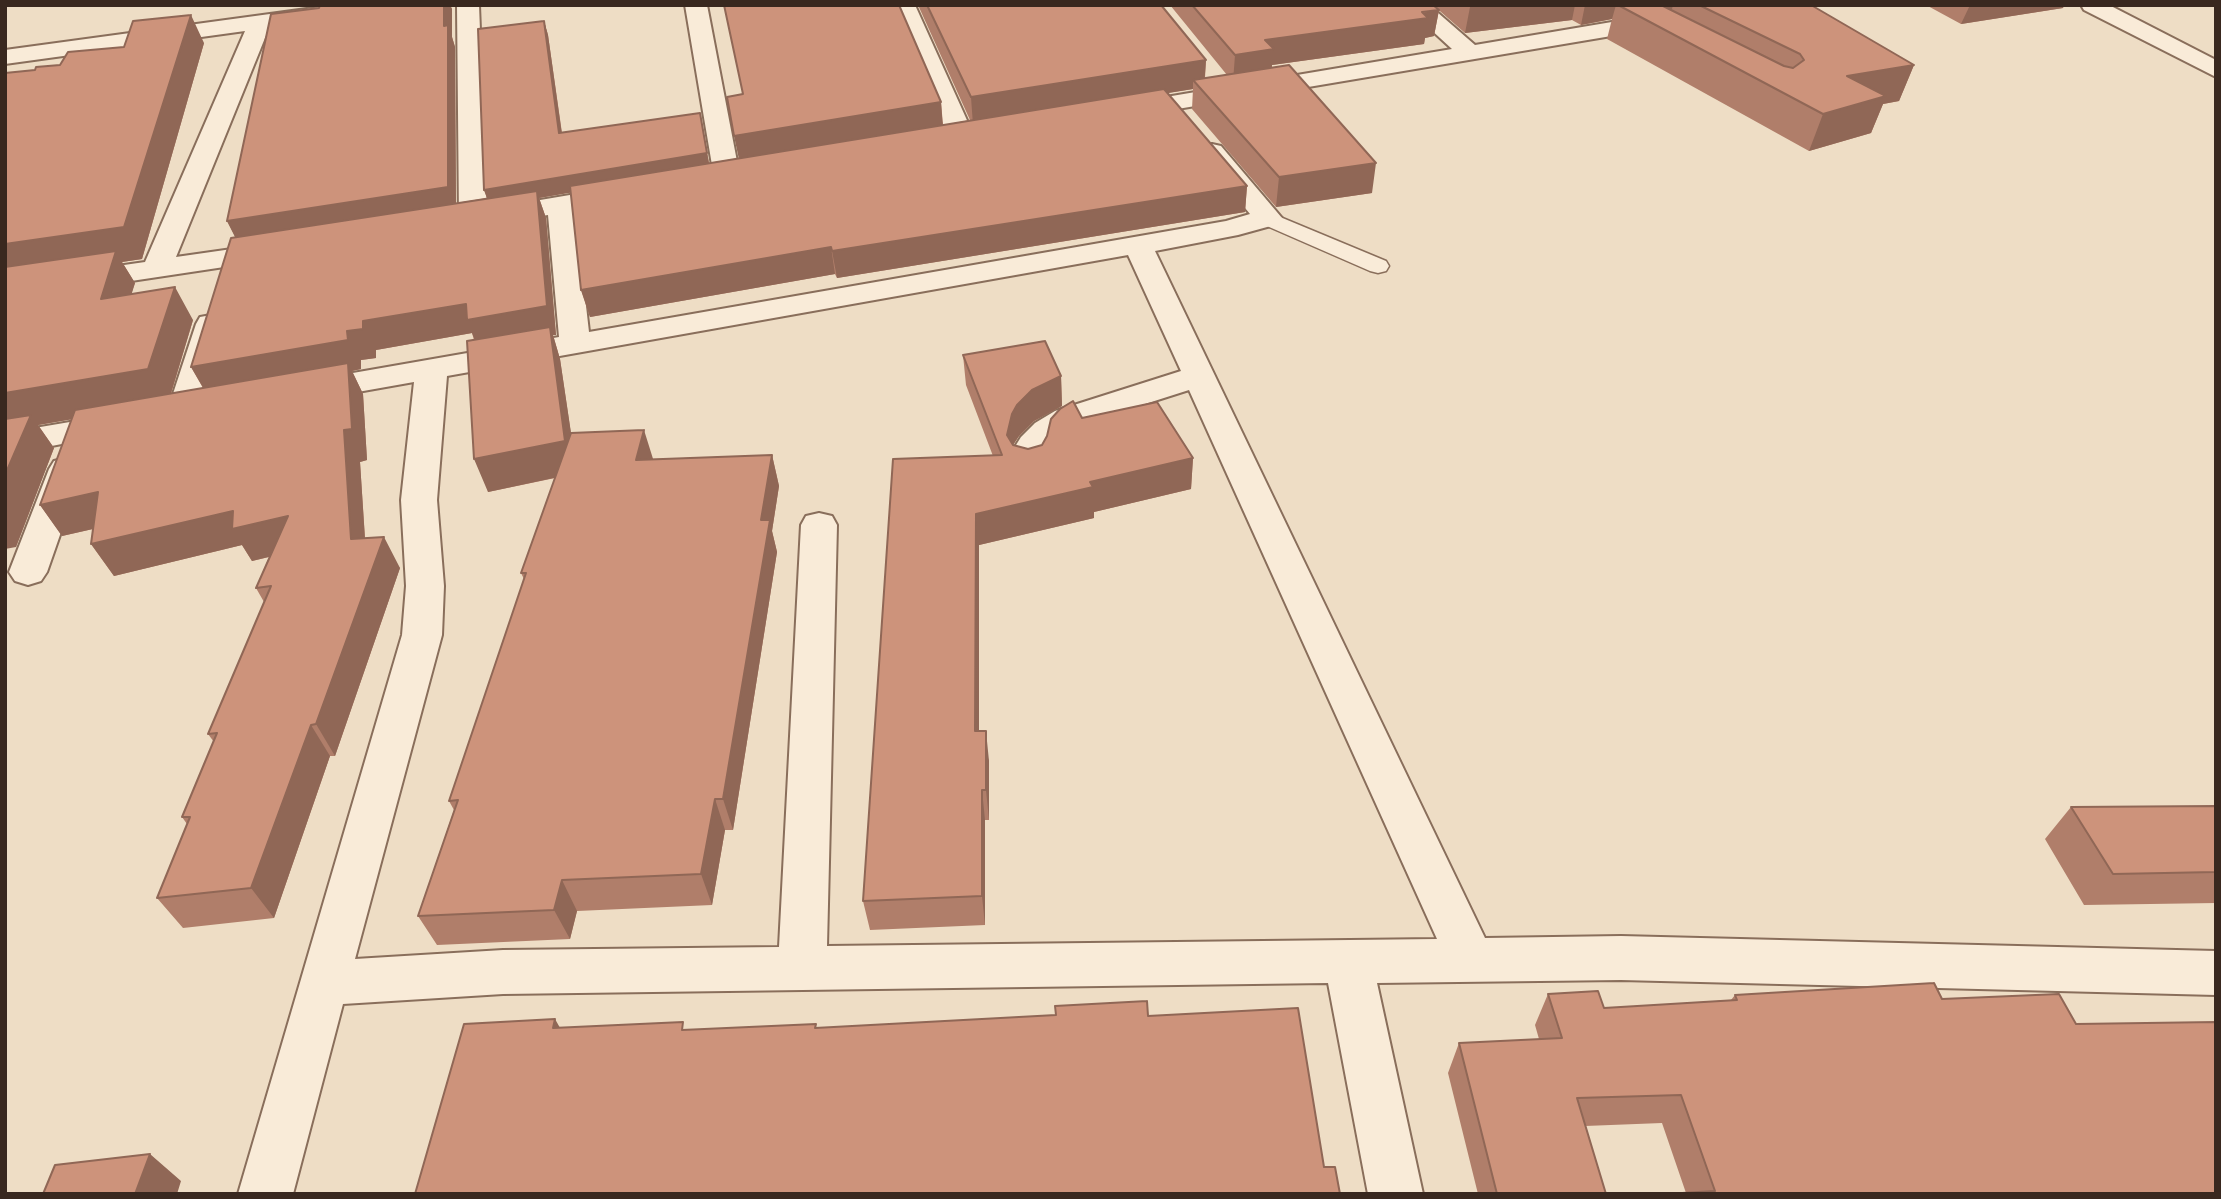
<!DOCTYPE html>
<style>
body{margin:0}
#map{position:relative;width:2221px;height:1199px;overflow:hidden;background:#eeddc5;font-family:"Zilla Slab",serif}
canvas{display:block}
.frame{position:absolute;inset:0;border:7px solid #39281f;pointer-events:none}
</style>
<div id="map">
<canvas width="2221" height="1199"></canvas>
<div class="frame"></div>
</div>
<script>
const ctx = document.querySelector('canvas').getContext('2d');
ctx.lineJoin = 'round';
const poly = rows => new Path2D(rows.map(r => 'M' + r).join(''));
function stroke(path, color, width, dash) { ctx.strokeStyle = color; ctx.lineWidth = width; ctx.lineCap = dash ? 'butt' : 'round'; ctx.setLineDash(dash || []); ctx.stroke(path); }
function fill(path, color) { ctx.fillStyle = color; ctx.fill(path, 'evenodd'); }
const service = poly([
 [1268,212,1386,261,1389,266,1386,271,1378,273,1370,271,1260,223,1257,218,1260,213,1268,212]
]);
const minor = poly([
 [336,5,398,5,395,10,387,12,269,28,176,257,274,243,284,246,288,252,284,258,5,300,5,282,145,262,245,31,5,64,5,50,336,5],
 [457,5,479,5,487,209,623,186,633,188,637,194,633,200,575,210,589,332,1226,221,1250,214,1199,152,1203,146,1212,144,1221,146,1282,218,1278,224,1238,235,1155,251,1485,938,1621,936,2216,951,2216,995,1621,980,1377,983,1423,1194,1368,1194,1328,983,503,994,343,1004,293,1194,238,1194,402,635,406,586,401,500,414,382,307,401,295,398,291,391,295,384,307,381,559,337,548,215,492,224,485,223,473,227,463,225,459,219,457,5],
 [1128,255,1181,371,1055,411,1035,423,1021,437,1016,445,1012,466,1017,474,1029,477,1041,474,1046,466,1050,448,1059,437,1079,425,1189,390,1437,939,827,946,837,525,832,516,819,513,806,516,801,525,779,947,503,950,355,959,442,635,444,586,437,500,447,376,1128,255],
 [685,5,707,5,740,177,736,183,727,185,718,183,714,177,685,5],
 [893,5,915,5,975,138,971,143,962,146,953,143,949,138,893,5],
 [1404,5,1429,5,1475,45,1713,5,1765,5,1762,10,1754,12,1124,118,1115,116,1112,111,1115,106,1124,104,1452,49,1404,5],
 [2081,5,2109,5,2216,60,2216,77,2084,10,2081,5],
 [211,315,222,317,226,324,201,412,196,419,184,422,172,419,167,412,196,324,200,317,211,315],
 [117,414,129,417,134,424,129,431,5,455,5,433,117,414],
 [66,458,78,461,83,469,47,572,41,581,28,585,15,581,9,572,49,469,54,461,66,458]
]);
const wall = poly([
 [320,5,450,5,452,9,452,37,455,47,456,203,487,198,484,190,544,21,548,35,562,133,700,113,709,163,739,158,941,102,943,125,970,120,918,5,1161,5,1206,60,1205,78,1227,75,1170,5,1433,5,1439,10,1434,36,1425,38,1424,44,1272,65,1272,67,1372,193,1276,207,1192,109,1193,89,1167,93,1247,186,1245,212,837,278,835,274,590,317,581,290,571,192,539,198,546,218,556,335,553,335,560,359,571,434,653,459,772,455,779,486,772,531,777,552,733,830,725,830,712,905,577,911,570,939,437,945,418,916,454,810,449,801,524,579,521,573,555,478,488,492,474,340,472,333,376,350,376,358,361,360,361,369,352,371,363,394,367,460,360,462,365,538,400,568,335,756,330,756,274,918,183,928,157,898,187,824,182,817,214,742,208,734,264,602,256,588,269,557,252,561,242,545,114,576,91,544,93,529,62,536,40,505,72,419,38,425,54,448,16,547,35,70,60,65,204,43,142,259,122,262,135,283,131,294,193,320,171,394,203,388,191,367,236,238,227,221],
 [1433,5,1811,5,1914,65,1899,101,1883,104,1871,133,1809,151,1607,39,1612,19,1581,25,1572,20,1465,33],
 [1926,5,2064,5,2063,8,1961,24],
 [963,355,1061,376,1062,406,1034,421,1019,436,1013,445,1028,449,1042,445,1082,418,1193,458,1191,489,1094,512,1094,518,979,545,979,731,989,761,989,820,985,820,985,925,870,930,863,901,993,456,966,385],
 [2216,806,2216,903,2084,905,2045,839,2071,807],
 [1548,994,1604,1008,1731,1000,1735,995,1942,999,2076,1024,2216,1194,1686,1193,1662,1123,1585,1126,1606,1194,1478,1194,1448,1073,1459,1043,1539,1039,1535,1025]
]);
const shadedWall = poly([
 [444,5,450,5,452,9,452,37,455,47,456,211,239,245,227,221,444,26],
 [1482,5,1575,5,1572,20,1465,33,1470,7],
 [1585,5,1616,5,1612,19,1581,25],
 [1618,5,1673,5,1672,9,1636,15],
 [1970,5,2064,5,2063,8,1961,24],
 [1439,10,1434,36,1425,38,1424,44,1272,65,1271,76,1233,82,1235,55,1265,40],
 [191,15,204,43,142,259,122,262,135,283,120,332,5,279,5,244],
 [544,21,548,35,564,149,559,133],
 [1206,60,1204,87,1193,80,1193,89,973,125,971,97],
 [1914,65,1899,101,1883,104,1871,133,1809,151,1823,114,1847,76],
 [941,102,943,130,740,164,734,136],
 [700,113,710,169,539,198,546,218,556,335,553,335,560,359,577,473,488,492,474,459,478,348,472,333,376,350,376,358,361,360,361,369,352,371,363,394,367,460,360,462,367,571,208,396,191,367,347,331,363,321,490,206,484,190],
 [1376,163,1372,193,1276,207,1279,177],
 [1247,186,1245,212,837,278,832,251],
 [831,247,835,274,590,317,581,290],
 [175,287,193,320,168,403,38,425,54,448,16,547,5,549,5,393],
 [1061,376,1062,406,1034,421,1019,436,1013,445,1009,466,1007,435,1012,414,1017,405,1032,390],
 [644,430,654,462,636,460],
 [772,455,779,486,772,531,777,552,733,830,723,799,761,520],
 [1193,458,1191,489,1094,512,1094,518,979,545,979,762,975,731,976,514,1090,482],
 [98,492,119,523,62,536,40,505],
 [233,511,288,516,305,548,252,561,242,545,114,576,91,544],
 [384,537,400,568,335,756,316,724],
 [311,725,330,756,274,918,251,888],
 [986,731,989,761,989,820,986,790],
 [982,790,985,820,985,925,982,896],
 [715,799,725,830,712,905,701,874],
 [562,880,577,911,570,939,554,910],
 [555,1019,572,1049,553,1028],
 [150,1154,181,1181,177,1194,135,1194]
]);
const building = poly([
 [320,5,444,5,444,26,448,25,448,187,227,221,271,14,319,8,320,5],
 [724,5,899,5,941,102,734,136,727,97,743,94,724,5],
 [927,5,1161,5,1206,60,971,97,927,5],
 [1192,5,1433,5,1439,10,1422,12,1428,18,1265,40,1274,49,1235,55,1192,5],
 [1618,5,1661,5,1784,66,1793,68,1804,60,1800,54,1699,5,1811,5,1914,65,1847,76,1886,96,1823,114,1618,5],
 [191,15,124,227,5,244,5,73,35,70,36,67,60,65,68,52,124,47,133,21,191,15],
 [544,21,559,133,700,113,707,153,484,190,478,29,544,21],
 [1289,65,1376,163,1279,177,1193,80,1289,65],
 [1164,89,1247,186,832,251,831,247,581,290,570,186,1164,89],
 [537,191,547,306,467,320,466,304,363,321,363,329,347,331,348,340,191,367,231,238,537,191],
 [116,251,101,299,175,287,148,369,5,393,5,267,116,251],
 [550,327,565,441,474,459,467,341,550,327],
 [1045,341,1061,376,1032,390,1017,405,1012,414,1007,435,1013,445,1028,449,1042,445,1047,436,1051,419,1060,409,1073,401,1082,418,1157,402,1193,458,1090,482,1093,487,976,514,975,731,986,731,986,790,982,790,982,896,863,901,893,459,1002,455,963,355,1045,341],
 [348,363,352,429,344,430,351,539,384,537,316,724,311,725,251,888,157,898,190,817,182,817,217,733,208,734,271,586,256,588,288,516,232,529,233,511,91,544,98,492,40,505,75,410,348,363],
 [31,415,5,475,5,419,31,415],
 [644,430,636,460,772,455,761,520,770,520,723,799,715,799,701,874,562,880,554,910,418,916,458,800,449,801,526,573,521,573,571,433,644,430],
 [2216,806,2216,872,2113,874,2071,807,2216,806],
 [1934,983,1942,999,2059,994,2076,1024,2216,1022,2216,1194,1666,1194,1715,1191,1681,1095,1577,1098,1606,1194,1497,1194,1459,1043,1562,1038,1548,994,1598,991,1604,1008,1737,1000,1735,995,1934,983],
 [1147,1001,1148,1016,1298,1008,1324,1167,1335,1167,1340,1194,415,1194,464,1024,555,1019,553,1028,683,1022,682,1030,816,1024,815,1028,1056,1015,1055,1006,1147,1001],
 [150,1154,135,1194,43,1194,55,1165,150,1154]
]);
stroke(service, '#896e5b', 3);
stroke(minor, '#896e5b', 4);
fill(service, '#f9ebd8');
fill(minor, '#f9ebd8');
fill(wall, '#b07e6a');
fill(shadedWall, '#906756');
fill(building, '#cd937b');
stroke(building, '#906756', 2);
</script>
